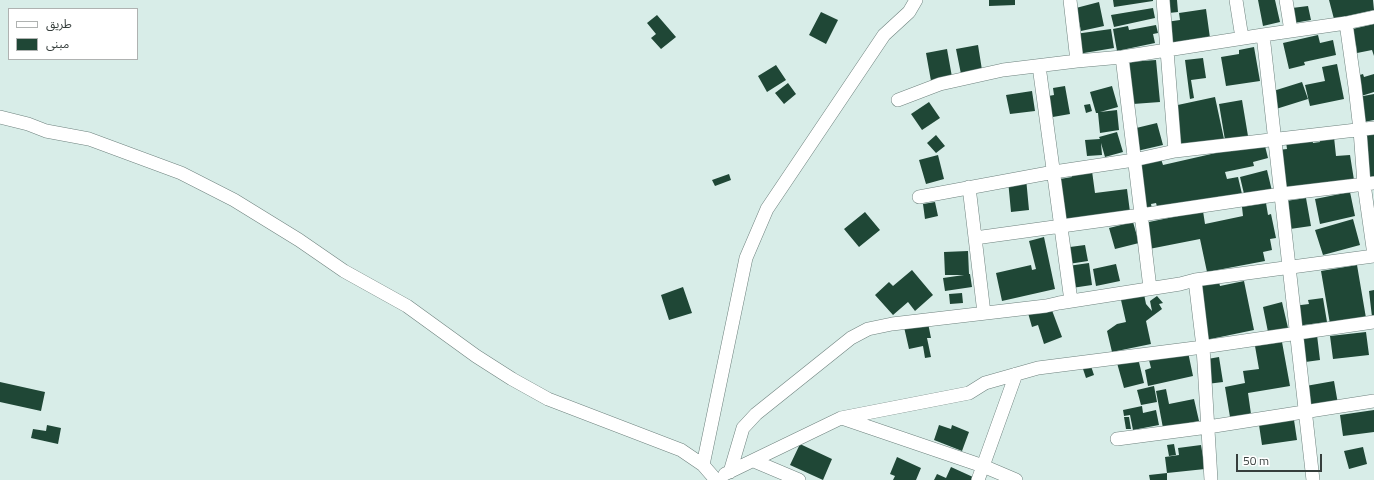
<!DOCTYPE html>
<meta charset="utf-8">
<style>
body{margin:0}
#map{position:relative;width:1374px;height:480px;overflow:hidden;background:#d8ede8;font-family:"Titillium Web","Noto Sans Arabic",sans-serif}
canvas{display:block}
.legend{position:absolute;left:8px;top:8px;width:130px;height:52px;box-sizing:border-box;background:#fff;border:1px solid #afb2b1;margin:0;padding:5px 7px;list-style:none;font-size:12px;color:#363e3c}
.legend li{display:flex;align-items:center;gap:8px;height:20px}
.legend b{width:20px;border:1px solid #afb2b1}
.scale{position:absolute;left:1236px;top:454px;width:86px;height:18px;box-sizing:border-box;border:2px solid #363e3c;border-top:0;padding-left:5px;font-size:12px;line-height:14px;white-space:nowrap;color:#363e3c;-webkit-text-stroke:3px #fff;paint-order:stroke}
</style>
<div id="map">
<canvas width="1374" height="480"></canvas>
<ul class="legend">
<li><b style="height:5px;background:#fff"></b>طريق</li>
<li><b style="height:11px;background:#1f4736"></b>مبنى</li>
</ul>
<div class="scale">50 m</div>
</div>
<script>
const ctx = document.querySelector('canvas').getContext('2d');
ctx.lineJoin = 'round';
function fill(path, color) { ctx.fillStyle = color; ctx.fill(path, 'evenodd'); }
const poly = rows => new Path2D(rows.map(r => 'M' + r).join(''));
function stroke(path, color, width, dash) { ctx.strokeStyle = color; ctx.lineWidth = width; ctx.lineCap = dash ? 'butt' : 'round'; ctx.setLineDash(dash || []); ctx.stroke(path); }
const building = poly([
 [989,0,1015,0,1015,5,989,6],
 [1113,0,1153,0,1153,1,1114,7],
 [1167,0,1177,0,1178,12,1169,13],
 [1258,0,1275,0,1280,22,1263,26],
 [1329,0,1373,0,1374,10,1334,19],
 [1099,2,1104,26,1081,31,1076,8],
 [1308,6,1311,20,1294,23,1292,8],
 [1153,8,1155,18,1114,27,1111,15],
 [1206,9,1210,38,1170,44,1166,22,1180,20,1179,13],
 [821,12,838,20,826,44,809,35],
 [657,15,676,37,661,49,651,38,656,34,647,23],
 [1374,24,1374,56,1372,50,1357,53,1356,45,1344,31],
 [1156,25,1158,33,1153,34,1155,43,1117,51,1113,29,1128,26,1129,30],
 [1111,29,1114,48,1078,54,1075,34],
 [1318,35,1320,43,1333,40,1336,55,1304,62,1305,65,1289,69,1283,43],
 [978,45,982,70,961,74,956,49],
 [1254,47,1260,81,1226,86,1221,57,1239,54,1239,50],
 [947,49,952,77,931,81,926,53],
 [1203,58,1206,78,1191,80,1194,98,1190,99,1185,60],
 [1156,60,1160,102,1133,104,1129,62],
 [1337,64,1344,99,1310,106,1305,85,1325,81,1322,67],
 [776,65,786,80,767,92,758,76],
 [1363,74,1364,77,1374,74,1374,92,1358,97,1374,94,1374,120,1359,123,1350,78],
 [1302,82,1308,99,1276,109,1270,92],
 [788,83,796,94,784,104,775,93],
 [1065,86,1070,114,1047,118,1043,97,1054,95,1053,88],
 [1112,86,1118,107,1100,112,1117,110,1119,130,1100,133,1098,113,1096,113,1090,92],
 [1032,91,1035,111,1010,114,1006,95],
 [1215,97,1224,139,1181,148,1173,106],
 [1242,100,1248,136,1225,140,1219,104],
 [929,102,940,118,922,130,911,114],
 [1090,104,1092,111,1086,113,1084,105],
 [1157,123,1163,145,1137,151,1132,129],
 [1374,131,1374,178,1367,180,1355,136],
 [1117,132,1123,152,1105,157,1101,143,1102,155,1087,156,1085,140,1100,139,1099,137],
 [936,135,945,146,936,153,927,143],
 [1334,137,1336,156,1350,155,1354,180,1280,191,1278,150,1287,149,1286,142,1312,138,1313,143,1320,142,1319,139],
 [1264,142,1268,158,1253,162,1254,166,1225,172,1227,179,1238,177,1242,194,1223,198,1222,196,1158,210,1156,203,1151,204,1152,209,1141,211,1131,166,1161,159,1163,165],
 [938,155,944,179,926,184,919,160],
 [1267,170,1272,191,1245,198,1240,177],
 [1092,171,1095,193,1127,189,1130,212,1060,222,1054,180,1072,177,1071,174],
 [729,174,731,180,715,186,712,180],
 [1026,178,1029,210,1011,212,1008,180],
 [1350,192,1355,216,1320,224,1315,199],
 [1306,198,1311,226,1290,229,1286,201],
 [935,202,938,216,925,219,923,204],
 [1266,203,1268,215,1271,214,1276,238,1270,239,1272,250,1263,252,1265,261,1207,272,1200,239,1144,250,1139,224,1203,211,1205,224,1243,216,1242,207],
 [865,212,880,230,859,247,844,229],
 [1353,219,1360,245,1323,255,1315,230],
 [1133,222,1139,243,1115,249,1109,228],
 [1044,237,1055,289,1002,301,996,273,1031,265,1032,270,1036,269,1029,241],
 [1085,245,1088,261,1062,265,1070,247],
 [968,251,969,274,970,274,972,287,945,291,943,278,964,275,945,275,944,252],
 [1089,263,1092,285,1065,289,1061,267],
 [1116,264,1120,281,1096,286,1093,269],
 [1357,265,1366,318,1330,324,1321,271],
 [912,270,933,295,915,311,908,302,893,315,875,295,889,282,893,286],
 [1244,281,1254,330,1201,341,1190,288,1219,282,1220,286],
 [683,287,692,313,669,320,661,295],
 [1374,290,1374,317,1372,317,1369,291],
 [962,293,963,303,950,304,949,294],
 [1144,294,1146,304,1152,311,1150,301,1157,296,1163,303,1159,304,1162,309,1146,321,1151,344,1112,352,1107,331,1117,324,1126,322,1121,300,1124,298],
 [1323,298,1327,322,1296,326,1293,306,1309,304,1308,300],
 [1282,302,1288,328,1268,332,1263,307],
 [1050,305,1062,337,1044,344,1038,325,1032,327,1028,313],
 [928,323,931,338,927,338,931,357,925,358,923,346,909,349,904,327],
 [1366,332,1369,355,1333,359,1330,336],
 [1317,335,1320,360,1298,363,1302,337],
 [1282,342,1290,386,1248,393,1251,414,1230,417,1225,387,1245,383,1243,371,1259,369,1255,346],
 [1188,352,1193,376,1148,386,1145,370,1151,368,1149,360],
 [1219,357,1223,382,1207,384,1202,360],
 [1138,358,1144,383,1124,388,1117,363],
 [1091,366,1094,375,1086,378,1083,369],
 [1334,381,1338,404,1304,410,1300,387],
 [0,382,45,392,41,411,0,402],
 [1154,386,1157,402,1141,405,1137,390],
 [1166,389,1169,404,1194,399,1199,421,1163,428,1156,391],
 [1142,406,1143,413,1156,410,1159,425,1133,430,1130,415,1124,416,1123,410],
 [1374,410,1374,432,1343,436,1340,415],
 [1124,417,1129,417,1131,429,1126,429],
 [1294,420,1297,440,1262,445,1259,425],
 [47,425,61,428,58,444,31,438,33,429,46,431],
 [939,425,951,429,952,425,969,432,962,451,934,440],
 [800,444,832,459,823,480,790,465],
 [1174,444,1176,455,1169,456,1167,445],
 [1201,445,1205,469,1167,473,1165,457,1179,455,1178,448],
 [1363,447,1367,464,1349,469,1344,451],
 [897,457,921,468,916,480,893,480,895,476,890,474],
 [951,467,973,477,971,480,934,480,937,474,946,478],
 [1167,473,1167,480,1150,480,1149,475]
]);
const minor = poly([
 [1070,0,1077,61,1122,57,1263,35,1346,23,1374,17],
 [1163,0,1175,151],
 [1236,0,1242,38],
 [1286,0,1291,31],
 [1346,23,1355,87,1360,130,1364,184,1374,255],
 [1263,35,1313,480],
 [1122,57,1150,288],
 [1039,66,1071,301],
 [898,100,940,84,1003,70,1077,61],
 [0,117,28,124,46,131,89,139,181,173,234,200,299,240,344,271,407,306,476,356,512,379,548,399,681,450,703,465,716,480],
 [969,187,984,313],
 [919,197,1054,172,1134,160,1175,151,1374,128],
 [975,238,1141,215,1282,194,1374,183],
 [1195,280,1203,347,1211,480],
 [842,418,983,466,1016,480],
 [1117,439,1208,427,1374,401],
 [754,461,799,480],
 [703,465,746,258,767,209,884,35,909,12,916,0],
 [730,472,743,428,756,414,851,338,868,329,892,324,1046,306,1059,303,1180,284,1195,280,1374,256],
 [725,474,841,418,969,393,985,383,1038,368,1203,347,1374,322],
 [978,480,1016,374]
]);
fill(building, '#1f4736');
stroke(minor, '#6e827e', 14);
stroke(minor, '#fff', 13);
</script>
